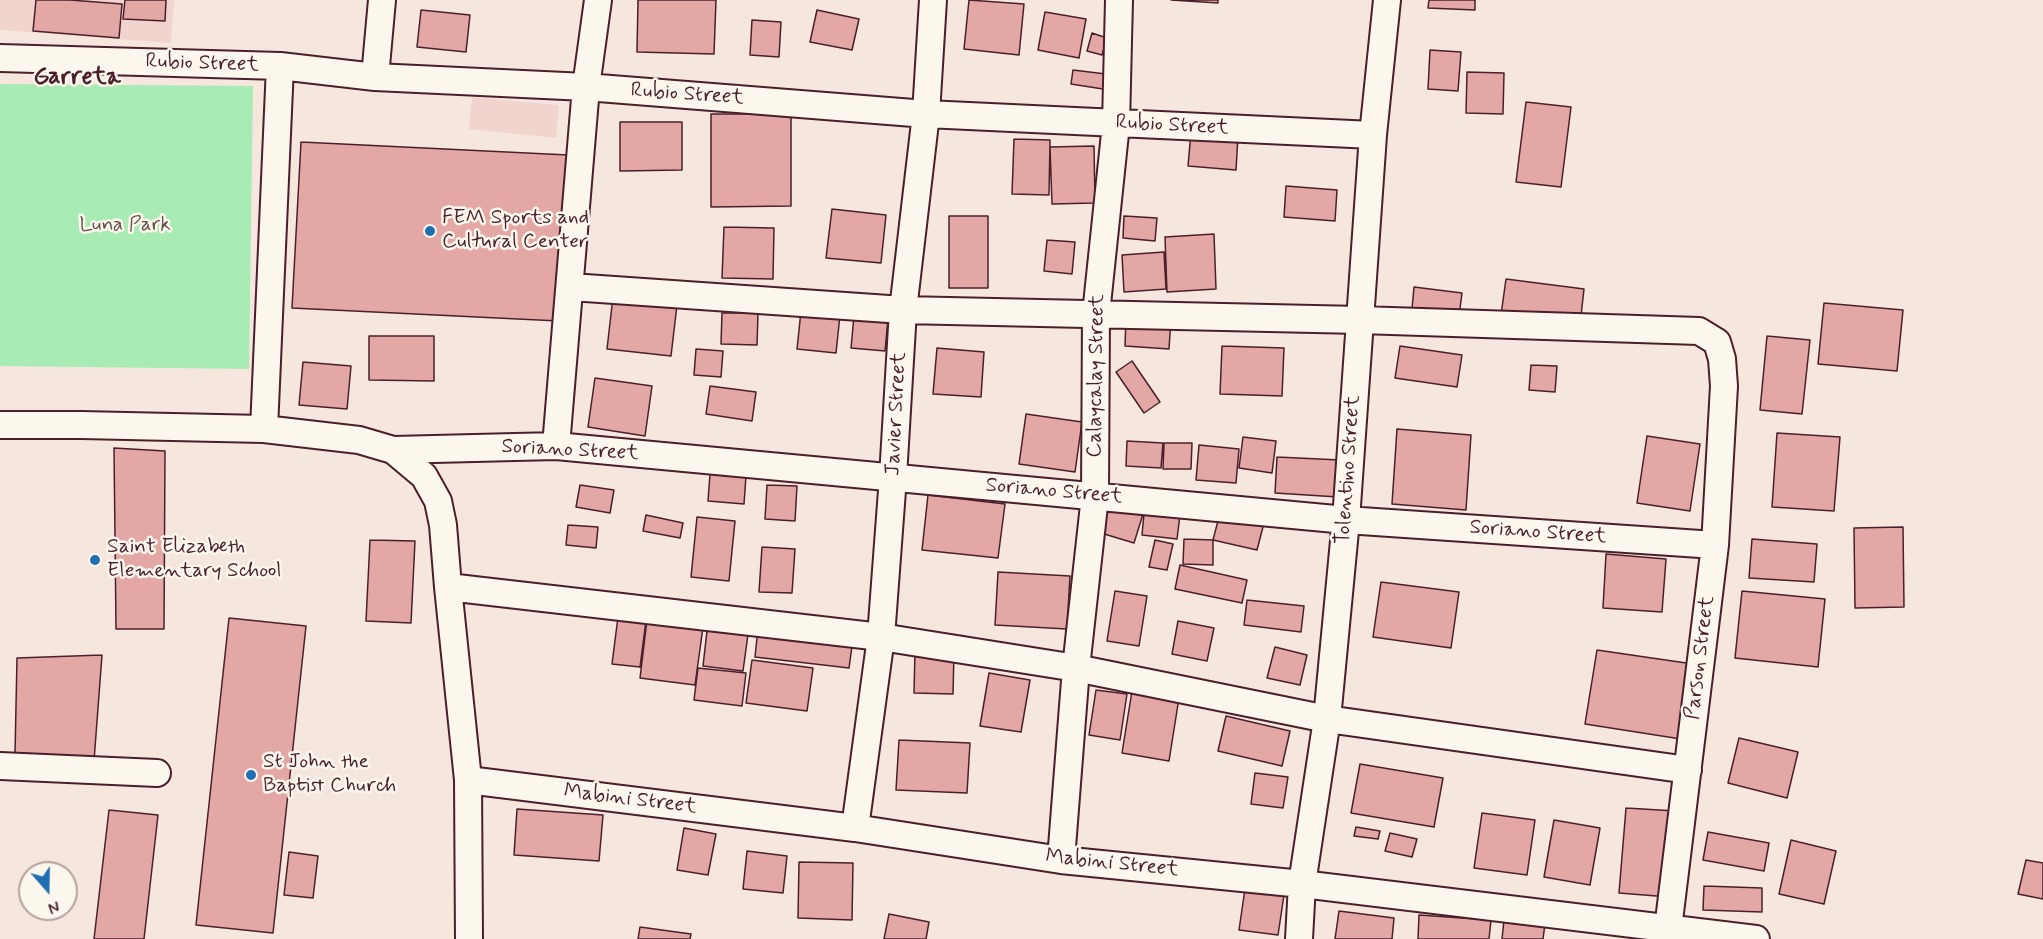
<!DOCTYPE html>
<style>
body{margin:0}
#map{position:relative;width:2043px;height:939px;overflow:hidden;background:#f6e7de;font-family:Mynerve,sans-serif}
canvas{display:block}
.north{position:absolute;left:18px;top:861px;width:60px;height:60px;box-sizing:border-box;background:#fbf7ec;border:2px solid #b4a19f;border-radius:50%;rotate:160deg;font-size:16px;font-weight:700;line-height:24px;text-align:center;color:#4a1f2b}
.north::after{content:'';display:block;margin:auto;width:21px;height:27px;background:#1f6fb2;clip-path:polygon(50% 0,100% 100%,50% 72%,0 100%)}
</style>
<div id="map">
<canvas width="2043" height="939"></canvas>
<div class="north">N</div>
</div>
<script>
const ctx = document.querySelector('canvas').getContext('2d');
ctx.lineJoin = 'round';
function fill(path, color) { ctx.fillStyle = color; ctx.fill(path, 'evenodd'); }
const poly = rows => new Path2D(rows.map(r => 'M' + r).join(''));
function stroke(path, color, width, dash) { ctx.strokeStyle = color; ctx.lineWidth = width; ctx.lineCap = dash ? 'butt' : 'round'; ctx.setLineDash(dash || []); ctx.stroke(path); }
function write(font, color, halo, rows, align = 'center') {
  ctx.font = font + ' Mynerve,sans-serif'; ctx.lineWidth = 5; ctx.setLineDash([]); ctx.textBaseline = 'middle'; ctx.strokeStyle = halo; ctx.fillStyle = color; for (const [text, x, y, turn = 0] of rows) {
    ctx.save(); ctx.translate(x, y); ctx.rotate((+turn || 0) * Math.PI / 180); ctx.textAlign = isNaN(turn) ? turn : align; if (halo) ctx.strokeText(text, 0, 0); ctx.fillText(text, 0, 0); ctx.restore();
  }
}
const built = poly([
 [0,0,174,0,171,43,0,30],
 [472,97,559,105,556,138,469,129]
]);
const green = poly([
 [0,84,253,86,249,369,0,366]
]);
const building = poly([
 [36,0,70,0,122,4,119,38,33,31,36,0],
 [125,0,166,0,165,21,123,19,125,0],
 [638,0,716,0,714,54,637,52,638,0],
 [969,0,1024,4,1019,55,964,49,969,0],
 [1171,0,1218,0,1218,3,1171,0],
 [1429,0,1475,0,1475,10,1428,8,1429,0],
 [421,10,470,15,466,52,417,47,421,10],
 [817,10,859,19,852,50,810,42,817,10],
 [1045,12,1086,19,1079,58,1038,50,1045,12],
 [752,20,781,22,779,57,750,55,752,20],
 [1092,33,1107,38,1102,55,1087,51,1092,33],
 [1430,50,1461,52,1458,91,1428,89,1430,50],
 [1073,70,1106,74,1103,89,1071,84,1073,70],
 [1467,72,1504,73,1503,114,1466,113,1467,72],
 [1526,102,1571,107,1561,187,1516,182,1526,102],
 [711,114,791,114,791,206,711,207,711,114],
 [620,122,682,122,682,170,620,171,620,122],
 [1191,132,1238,136,1236,170,1188,166,1191,132],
 [1014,139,1050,140,1049,195,1012,194,1014,139],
 [301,142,568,155,559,321,292,308,301,142],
 [1094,146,1095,203,1052,204,1050,147,1094,146],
 [1286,186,1337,190,1335,221,1284,217,1286,186],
 [832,209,886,215,881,263,826,258,832,209],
 [949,216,988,216,988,288,949,288,949,216],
 [1124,216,1157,218,1155,241,1123,238,1124,216],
 [724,227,774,228,773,279,722,278,724,227],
 [1214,234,1216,289,1167,292,1165,237,1214,234],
 [1047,240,1075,242,1072,274,1044,271,1047,240],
 [1164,252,1166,289,1124,292,1122,255,1164,252],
 [1506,279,1584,289,1580,325,1501,315,1506,279],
 [1414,287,1462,293,1459,316,1412,309,1414,287],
 [613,297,677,305,671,356,607,349,613,297],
 [1824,303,1903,310,1897,371,1818,364,1824,303],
 [801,311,840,315,836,353,797,349,801,311],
 [722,313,758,313,757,345,721,344,722,313],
 [854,316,888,319,885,351,851,348,854,316],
 [1126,317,1171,319,1169,349,1125,346,1126,317],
 [369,336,434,336,434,381,369,380,369,336],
 [1767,336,1810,340,1802,414,1760,410,1767,336],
 [1222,346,1284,348,1282,396,1220,394,1222,346],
 [1400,346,1462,355,1457,387,1395,378,1400,346],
 [937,348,984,352,981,397,933,394,937,348],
 [696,349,723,351,721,377,694,375,696,349],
 [1132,361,1160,402,1144,413,1116,372,1132,361],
 [303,362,351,366,347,409,299,405,303,362],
 [1531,365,1557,366,1555,392,1529,390,1531,365],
 [595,378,652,386,645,436,588,427,595,378],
 [710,386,756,392,752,421,706,414,710,386],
 [1026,414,1082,422,1075,472,1019,464,1026,414],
 [1397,429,1471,435,1466,510,1392,504,1397,429],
 [1777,433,1840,437,1834,511,1772,507,1777,433],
 [1647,436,1700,444,1690,511,1637,503,1647,436],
 [1243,437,1276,441,1272,473,1239,468,1243,437],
 [1127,441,1163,443,1161,468,1126,466,1127,441],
 [1164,443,1192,443,1191,469,1163,469,1164,443],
 [1199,445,1239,449,1236,483,1196,480,1199,445],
 [114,448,165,451,164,629,116,629,114,448],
 [1277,457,1340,460,1338,497,1275,493,1277,457],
 [710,474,746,476,744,504,708,501,710,474],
 [580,485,614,490,610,513,576,507,580,485],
 [767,485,797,486,795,521,765,519,767,485],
 [928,495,1005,504,998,558,922,550,928,495],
 [1110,503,1143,514,1134,543,1101,533,1110,503],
 [1145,503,1181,507,1177,539,1142,535,1145,503],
 [1220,513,1264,523,1257,550,1213,540,1220,513],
 [646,515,683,523,680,538,643,531,646,515],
 [697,517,735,521,729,581,691,577,697,517],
 [568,525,598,527,596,548,566,545,568,525],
 [1903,527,1904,607,1855,608,1854,528,1903,527],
 [1184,539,1213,540,1213,565,1183,564,1184,539],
 [1752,539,1817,544,1814,582,1749,578,1752,539],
 [370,540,415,541,411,623,366,621,370,540],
 [1155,540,1173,544,1167,570,1149,567,1155,540],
 [762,547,795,549,792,593,759,592,762,547],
 [1606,554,1666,559,1662,612,1603,608,1606,554],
 [1180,565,1247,580,1242,603,1175,589,1180,565],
 [998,572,1070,576,1067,629,995,625,998,572],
 [1381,582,1459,592,1451,648,1373,637,1381,582],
 [1115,591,1147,596,1139,646,1107,641,1115,591],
 [1742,591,1825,599,1818,667,1735,658,1742,591],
 [1247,600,1304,606,1301,632,1244,625,1247,600],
 [619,609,647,613,640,667,612,664,619,609],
 [229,618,306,626,273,933,196,925,229,618],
 [647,620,703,627,695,685,640,678,647,620],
 [1178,621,1214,628,1207,661,1172,654,1178,621],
 [708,622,749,627,743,671,703,666,708,622],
 [758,628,853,639,849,668,755,657,758,628],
 [1275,647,1307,655,1300,685,1267,678,1275,647],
 [1597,650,1693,664,1681,739,1585,724,1597,650],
 [915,651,954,652,953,694,914,693,915,651],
 [102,655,94,761,15,754,17,658,102,655],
 [752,660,813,668,807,711,746,703,752,660],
 [698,668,746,673,742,706,694,700,698,668],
 [989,673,1030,680,1021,732,980,726,989,673],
 [1096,690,1127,694,1120,740,1089,735,1096,690],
 [1132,691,1179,698,1169,761,1122,753,1132,691],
 [1226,716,1290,731,1282,766,1218,751,1226,716],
 [1739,738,1798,752,1787,798,1728,783,1739,738],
 [899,740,970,743,967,793,896,790,899,740],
 [1360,764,1443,778,1434,827,1351,813,1360,764],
 [1255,773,1288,777,1283,808,1251,804,1255,773],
 [1626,808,1676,811,1669,897,1619,893,1626,808],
 [517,809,603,815,599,861,514,855,517,809],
 [109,810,158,815,144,939,94,939,109,810],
 [1482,813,1535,820,1527,875,1474,868,1482,813],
 [1554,820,1600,828,1590,885,1544,877,1554,820],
 [1356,827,1380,831,1378,839,1354,836,1356,827],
 [684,828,716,834,708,875,677,870,684,828],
 [1708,832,1769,843,1764,871,1703,860,1708,832],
 [1390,833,1417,839,1412,857,1385,851,1390,833],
 [1791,840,1836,851,1824,904,1779,894,1791,840],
 [747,851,787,856,783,893,743,889,747,851],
 [289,852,318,856,313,898,284,895,289,852],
 [2026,860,2043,863,2043,899,2018,894,2026,860],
 [799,862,853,863,852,920,798,918,799,862],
 [1704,886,1762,888,1762,912,1703,910,1704,886],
 [1245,889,1284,895,1278,935,1239,930,1245,889],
 [1339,911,1394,918,1392,939,1335,939,1339,911],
 [889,914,929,922,926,939,884,939,889,914],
 [1419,915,1491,920,1489,939,1418,939,1419,915],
 [1504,920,1545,924,1543,939,1502,939,1504,920],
 [640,927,691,934,690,939,638,939,640,927]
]);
const street = poly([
 [0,58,280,66,375,77,586,87,926,114,1373,135],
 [375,77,382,0],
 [571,287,903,310,1360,320,1699,331,1717,342,1722,359,1724,386,1715,545,1668,929],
 [0,425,81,425,264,429,359,440,393,450,424,476,438,501,443,525,448,587,468,780,469,939],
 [264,429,280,66],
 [556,446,586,87,598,0],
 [393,450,556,446,1346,520,1715,545],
 [448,587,881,637,1076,668,1327,719,1688,770],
 [0,766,157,773],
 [468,780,855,828,1061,860,1302,884,1756,939],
 [855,828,881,637,893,477,903,310,926,114,933,0],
 [1061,860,1076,668,1095,496,1096,314,1116,124,1119,0],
 [1299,939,1302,884,1327,719,1346,520,1373,135,1387,0]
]);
const markers = [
 [430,231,6,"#1f6fb2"],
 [95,560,6,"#1f6fb2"],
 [251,775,6,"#1f6fb2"]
];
const streetNames = [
 ["Rubio Street",202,64,2],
 ["Rubio Street",687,95,4],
 ["Rubio Street",1172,126,3],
 ["Calaycalay Street",1097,376,-89],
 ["Javier Street",897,414,-87],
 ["Soriano Street",570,451,3],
 ["Tolentino Street",1349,470,-86],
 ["Soriano Street",1054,492,5],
 ["Soriano Street",1538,533,4],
 ["Parson Street",1701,658,-83],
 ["Mabini Street",630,800,7],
 ["Mabini Street",1112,864,6]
];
const poiNames = [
 ["FEM Sports and",442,219],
 ["Cultural Center",442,243],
 ["Saint Elizabeth",107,548],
 ["Elementary School",107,572],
 ["St John the",263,763],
 ["Baptist Church",263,787]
];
const parkNames = [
 ["Luna Park",125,226]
];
const quarterNames = [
 ["Garreta",77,78]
];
fill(built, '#f0d4cd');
fill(green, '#a8ebb5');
fill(building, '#e3a8a5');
stroke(building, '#4a1f2b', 1.5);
stroke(street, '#4a1f2b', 30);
stroke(street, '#fbf7ec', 26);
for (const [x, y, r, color] of markers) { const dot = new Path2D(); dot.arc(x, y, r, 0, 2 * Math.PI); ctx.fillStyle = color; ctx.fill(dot); stroke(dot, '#fbf7ec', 2); }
write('21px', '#4a1f2b', '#fbf7ec', streetNames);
write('21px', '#4a1f2b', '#fbf7ec', poiNames, 'left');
write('21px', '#62524e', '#fbf7ec', parkNames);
write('bold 24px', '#4a1f2b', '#fbf7ec', quarterNames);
</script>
